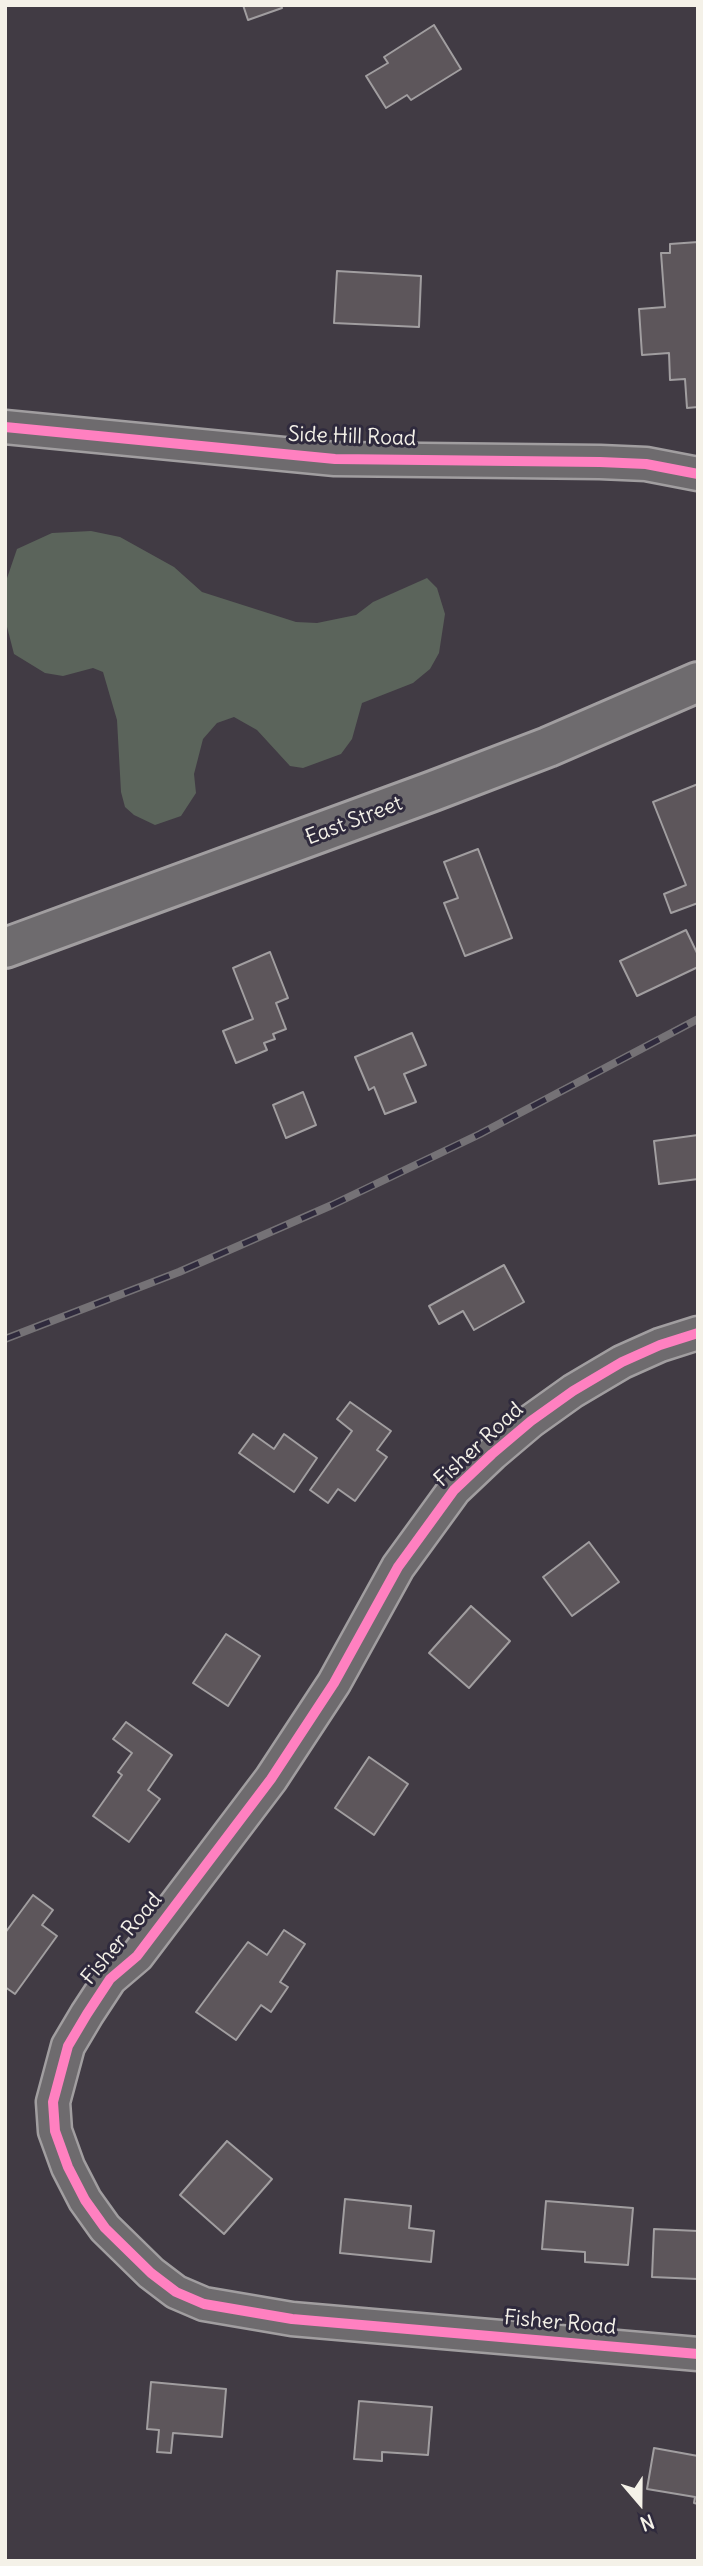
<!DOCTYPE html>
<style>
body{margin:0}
#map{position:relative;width:703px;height:2566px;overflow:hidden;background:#413b44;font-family:Delius,sans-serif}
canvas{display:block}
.frame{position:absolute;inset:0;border:7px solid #f4f1e8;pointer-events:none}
.north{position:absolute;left:605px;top:2468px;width:70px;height:70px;-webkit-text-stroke:5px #2f2a3d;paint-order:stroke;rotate:160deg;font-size:19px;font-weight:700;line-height:28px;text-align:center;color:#f4f1e8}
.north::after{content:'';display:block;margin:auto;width:24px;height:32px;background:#f4f1e8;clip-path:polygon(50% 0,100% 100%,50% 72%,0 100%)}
</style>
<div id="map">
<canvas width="703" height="2566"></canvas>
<div class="frame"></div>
<div class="north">N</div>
</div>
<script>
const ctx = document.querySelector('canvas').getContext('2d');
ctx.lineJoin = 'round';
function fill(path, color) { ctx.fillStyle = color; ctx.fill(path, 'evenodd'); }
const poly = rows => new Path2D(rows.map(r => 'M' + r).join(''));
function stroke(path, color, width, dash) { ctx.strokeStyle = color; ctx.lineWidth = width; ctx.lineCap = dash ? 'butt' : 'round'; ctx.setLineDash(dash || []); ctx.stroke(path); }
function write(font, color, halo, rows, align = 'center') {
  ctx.font = font + ' Delius,sans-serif'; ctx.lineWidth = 6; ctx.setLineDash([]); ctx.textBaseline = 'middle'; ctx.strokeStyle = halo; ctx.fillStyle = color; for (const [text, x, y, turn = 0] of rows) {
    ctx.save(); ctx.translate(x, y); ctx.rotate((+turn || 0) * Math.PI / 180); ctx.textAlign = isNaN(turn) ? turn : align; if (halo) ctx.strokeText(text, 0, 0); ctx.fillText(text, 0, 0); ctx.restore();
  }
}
const green = poly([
 [91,531,120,537,174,567,202,592,296,622,317,623,356,615,373,602,427,578,437,588,445,614,439,653,430,669,413,683,362,703,352,739,341,754,303,768,290,766,257,730,234,717,217,723,203,739,194,774,196,793,181,816,155,825,134,815,125,807,121,792,117,720,103,672,93,668,63,676,45,673,14,654,5,619,5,584,17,549,52,533]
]);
const building = poly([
 [243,5,281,5,282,8,248,20,243,5],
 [434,25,461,69,411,100,407,95,386,108,366,76,388,63,384,57,434,25],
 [698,242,698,407,687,408,685,379,670,380,669,353,642,355,639,309,665,307,661,253,670,253,670,244,698,242],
 [337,271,421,276,419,327,334,323,337,271],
 [698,784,698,903,671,913,664,894,686,885,653,802,698,784],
 [478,849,512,938,465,956,444,903,458,898,444,862,478,849],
 [686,930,698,955,698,967,637,996,620,961,686,930],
 [270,952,288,998,276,1003,286,1029,273,1034,275,1039,264,1043,267,1050,236,1063,223,1031,253,1019,233,968,270,952],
 [412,1033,426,1065,404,1074,416,1102,385,1114,374,1087,369,1090,355,1057,412,1033],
 [303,1092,316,1125,286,1138,273,1105,303,1092],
 [698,1135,698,1179,659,1184,654,1141,698,1135],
 [504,1265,524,1302,474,1330,463,1311,439,1324,429,1306,504,1265],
 [350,1402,391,1431,377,1450,387,1457,355,1501,338,1489,328,1503,310,1490,352,1431,337,1419,350,1402],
 [253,1434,274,1449,284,1434,317,1458,294,1492,239,1453,253,1434],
 [589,1542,619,1582,572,1616,543,1577,589,1542],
 [471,1606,510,1641,469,1688,429,1653,471,1606],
 [226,1634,260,1656,228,1706,193,1683,226,1634],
 [126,1722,172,1755,148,1790,160,1799,129,1842,93,1816,122,1775,118,1772,132,1753,113,1739,126,1722],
 [369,1757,408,1784,374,1835,335,1808,369,1757],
 [33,1895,53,1910,42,1925,57,1936,15,1994,5,1987,5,1933,33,1895],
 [284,1930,305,1944,280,1982,288,1987,271,2012,261,2005,236,2040,196,2012,248,1942,267,1955,284,1930],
 [227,2141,272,2179,224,2234,180,2195,227,2141],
 [345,2199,411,2206,409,2228,434,2231,431,2262,340,2253,345,2199],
 [546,2201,633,2208,628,2265,585,2262,585,2252,542,2249,546,2201],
 [654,2229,698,2231,698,2279,652,2277,654,2229],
 [151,2382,226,2389,222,2437,173,2433,171,2453,157,2452,159,2430,147,2429,151,2382],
 [359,2401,432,2407,428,2455,382,2452,382,2461,354,2459,359,2401],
 [654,2448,698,2456,698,2504,694,2503,695,2497,647,2489,654,2448]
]);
const minor = poly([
 [5,427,335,459,600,462,646,464,698,474],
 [698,1333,660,1345,622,1362,573,1391,531,1421,492,1454,454,1490,398,1567,334,1683,271,1779,137,1956,110,1979,87,2014,68,2046,53,2102,55,2131,68,2167,85,2200,105,2228,151,2273,176,2292,204,2304,292,2319,698,2354]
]);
const secondary = poly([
 [5,948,433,791,548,747,698,682]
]);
const rail = poly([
 [5,1339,179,1272,332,1205,480,1134,698,1019]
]);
const cycleway = poly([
 [5,427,335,459,600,462,646,464,698,474],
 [698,1333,660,1345,622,1362,573,1391,531,1421,492,1454,454,1490,398,1567,334,1683,271,1779,137,1956,110,1979,87,2014,68,2046,53,2102,55,2131,68,2167,85,2200,105,2228,151,2273,176,2292,204,2304,292,2319,698,2354]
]);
const streetNames = [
 ["Side Hill Road",352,437,2],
 ["East Street",354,821,-21],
 ["Fisher Road",479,1445,-43],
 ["Fisher Road",122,1939,-50],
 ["Fisher Road",560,2323,5]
];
fill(green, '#5b645b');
fill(building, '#5d565b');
stroke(building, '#a19ea0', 2);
stroke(minor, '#a19ea0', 37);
stroke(secondary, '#a19ea0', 44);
stroke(minor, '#6e6b6e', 32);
stroke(secondary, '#6e6b6e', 38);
stroke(rail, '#757276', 8);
stroke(rail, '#2f2a3d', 5, [16]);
stroke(cycleway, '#ff80c0', 10);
write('21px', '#f4f1e8', '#2f2a3d', streetNames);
</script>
